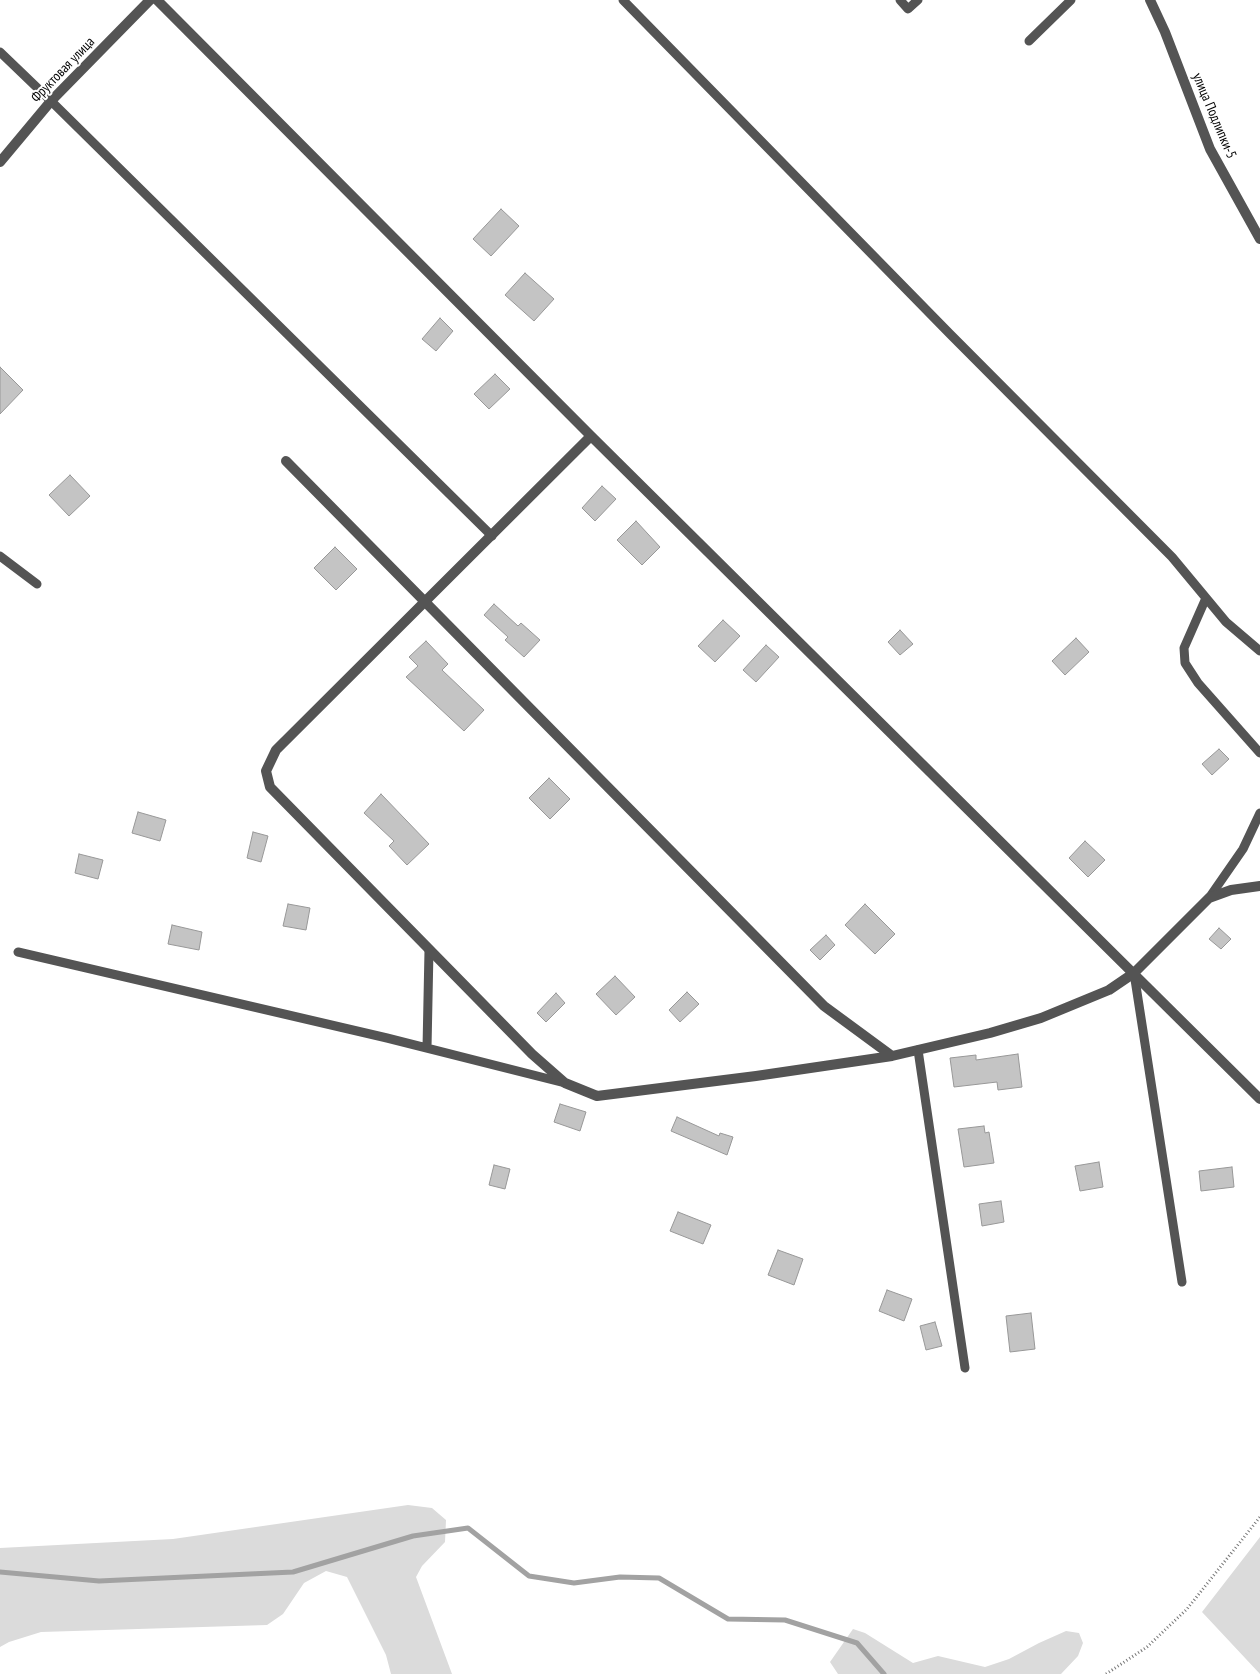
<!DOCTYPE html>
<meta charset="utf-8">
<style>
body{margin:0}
canvas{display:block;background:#fff}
</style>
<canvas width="1260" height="1674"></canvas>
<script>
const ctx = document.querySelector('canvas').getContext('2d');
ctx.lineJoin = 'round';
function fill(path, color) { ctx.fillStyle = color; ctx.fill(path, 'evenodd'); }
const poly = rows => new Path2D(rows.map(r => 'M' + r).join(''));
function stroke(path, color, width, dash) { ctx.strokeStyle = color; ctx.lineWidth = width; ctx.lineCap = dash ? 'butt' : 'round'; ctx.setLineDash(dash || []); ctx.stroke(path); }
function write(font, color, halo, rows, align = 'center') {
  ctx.font = font + ' "PT Sans Narrow",sans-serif'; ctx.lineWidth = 4; ctx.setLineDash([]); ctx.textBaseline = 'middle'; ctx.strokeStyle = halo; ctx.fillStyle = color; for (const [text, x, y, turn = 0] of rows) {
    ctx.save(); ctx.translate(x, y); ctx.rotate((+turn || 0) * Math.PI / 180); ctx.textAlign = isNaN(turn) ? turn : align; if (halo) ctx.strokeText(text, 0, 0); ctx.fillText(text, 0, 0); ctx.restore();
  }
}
const green = poly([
 [408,1505,432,1508,446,1520,445,1542,422,1566,416,1577,452,1674,391,1674,386,1655,347,1577,326,1571,304,1583,283,1614,267,1625,41,1632,9,1642,0,1647,0,1548,173,1539],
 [1260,1537,1260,1674,1202,1612],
 [853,1629,865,1633,913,1663,938,1656,985,1667,1009,1659,1039,1643,1066,1631,1079,1633,1083,1643,1078,1656,1061,1674,838,1674,830,1662]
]);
const stream = poly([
 [0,1572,99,1581,293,1572,413,1536,468,1528,529,1576,574,1583,620,1577,659,1578,728,1619,785,1620,857,1643,884,1674]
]);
const building = poly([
 [501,209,519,226,491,256,473,239,501,209],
 [525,273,554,299,534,321,505,295,525,273],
 [440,318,453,331,436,351,422,339,440,318],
 [0,367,23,390,0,414,0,367],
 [495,374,510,389,489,409,474,394,495,374],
 [70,475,90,496,69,516,49,495,70,475],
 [602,486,616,499,595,521,582,508,602,486],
 [636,521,660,547,642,565,617,540,636,521],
 [335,547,357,569,336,590,314,568,335,547],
 [494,604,518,626,521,623,540,640,524,657,505,640,508,637,484,615,494,604],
 [723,620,740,636,715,662,698,646,723,620],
 [900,630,913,644,900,655,888,642,900,630],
 [1076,638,1089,652,1065,675,1052,661,1076,638],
 [426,641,448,664,442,670,484,710,464,731,406,677,418,666,409,657,426,641],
 [766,645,779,657,756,682,743,670,766,645],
 [1219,749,1229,759,1212,775,1202,764,1219,749],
 [549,778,570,799,550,819,529,798,549,778],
 [381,794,429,844,407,865,389,846,394,841,364,813,381,794],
 [138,812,166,820,160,841,132,833,138,812],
 [253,832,268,836,261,862,247,858,253,832],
 [1085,841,1105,860,1088,877,1069,858,1085,841],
 [79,854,103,860,98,879,75,873,79,854],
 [288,904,310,908,306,930,283,926,288,904],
 [865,904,895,934,875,954,845,925,865,904],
 [172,925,202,932,199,950,168,944,172,925],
 [1219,928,1231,939,1221,949,1209,939,1219,928],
 [826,935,835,945,820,960,810,950,826,935],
 [615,976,635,997,616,1015,596,994,615,976],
 [687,992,699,1004,680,1022,669,1010,687,992],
 [556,993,565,1003,546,1022,537,1013,556,993],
 [1018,1054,1022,1087,998,1090,997,1082,954,1087,950,1058,976,1055,976,1060,1018,1054],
 [560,1104,586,1112,580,1131,554,1122,560,1104],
 [677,1117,719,1136,720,1133,733,1137,727,1155,671,1131,677,1117],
 [984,1126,985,1133,989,1132,994,1163,964,1167,958,1129,984,1126],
 [1099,1162,1103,1187,1080,1191,1075,1166,1099,1162],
 [494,1165,510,1169,505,1189,489,1185,494,1165],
 [1232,1167,1234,1187,1201,1191,1199,1171,1232,1167],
 [1001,1201,1004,1222,982,1226,979,1204,1001,1201],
 [678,1212,711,1225,703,1244,670,1231,678,1212],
 [778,1250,803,1259,794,1285,768,1275,778,1250],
 [887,1290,912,1299,904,1321,879,1311,887,1290],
 [1031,1313,1035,1349,1010,1352,1006,1316,1031,1313],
 [935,1322,942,1346,926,1350,920,1326,935,1322]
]);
const path = poly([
 [1106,1674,1147,1647,1187,1609,1260,1517]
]);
const lane = poly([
 [623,0,950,334,1172,557,1226,622,1260,651],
 [900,0,908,9,918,0],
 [1029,41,1071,0],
 [0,52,51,101,492,536],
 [0,556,37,584],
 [1206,598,1184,648,1185,663,1198,683,1260,753],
 [1209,898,1243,849,1260,813],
 [18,952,387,1038,565,1083],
 [1134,973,1182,1282],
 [427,1048,429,950],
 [918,1050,965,1368]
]);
const street = poly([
 [157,0,591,436,1260,1099],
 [1150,0,1165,32,1210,149,1260,239],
 [0,162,51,101,150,0],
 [591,436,276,750,266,771,270,787,532,1054,565,1083,597,1096,756,1076,892,1056,990,1033,1041,1018,1109,990,1134,973,1209,898,1231,890,1260,886],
 [286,461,824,1006,892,1056]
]);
const streetNames = [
 ["Фруктовая улица",63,70,-46],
 ["улица Подлипки-5",1214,116,67]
];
fill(green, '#dbdbdb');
stroke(stream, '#a2a2a2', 5);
fill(building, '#c4c4c4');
stroke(building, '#989898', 1);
stroke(path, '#767676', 3, [1, 2.5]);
stroke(lane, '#545454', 9);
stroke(street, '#545454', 10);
write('14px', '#000', '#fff', streetNames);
</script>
